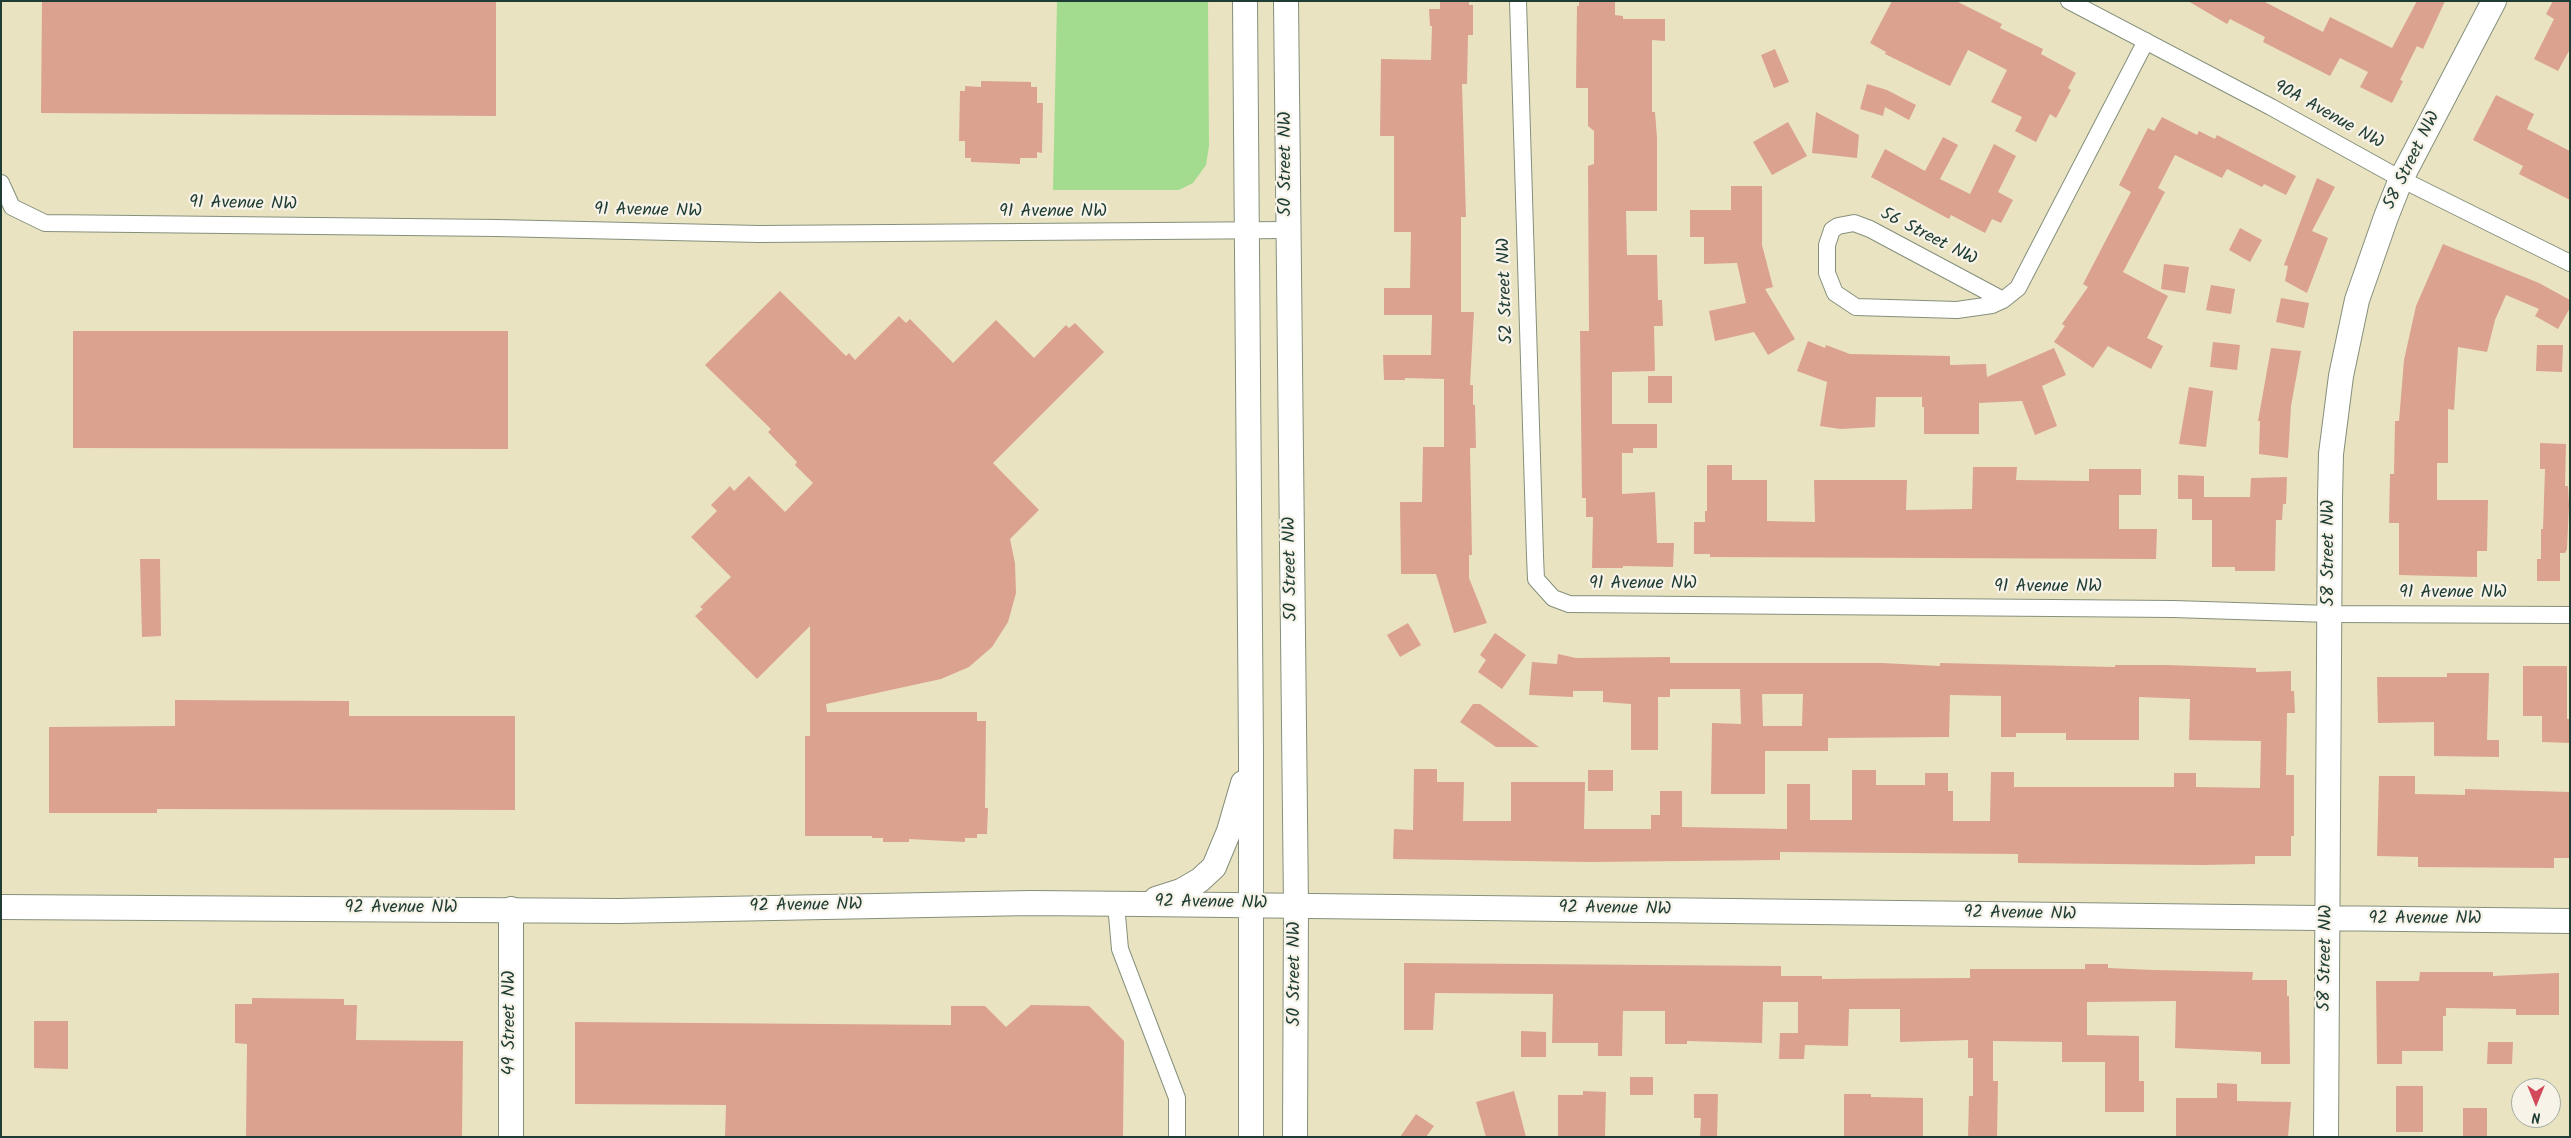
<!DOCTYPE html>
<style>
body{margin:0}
#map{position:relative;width:2571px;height:1138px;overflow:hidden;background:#eae3c2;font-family:Kalam,sans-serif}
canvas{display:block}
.frame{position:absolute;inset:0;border:2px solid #1f3d34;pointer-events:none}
.north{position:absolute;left:2511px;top:1078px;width:50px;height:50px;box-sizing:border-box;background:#f7f3e8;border:1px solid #a1aaa0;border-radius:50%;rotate:180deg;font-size:14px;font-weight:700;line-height:20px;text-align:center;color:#1f3d34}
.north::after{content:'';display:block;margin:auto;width:18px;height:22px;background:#d1495b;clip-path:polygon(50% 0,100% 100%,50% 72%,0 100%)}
</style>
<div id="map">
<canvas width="2571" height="1138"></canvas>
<div class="frame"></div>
<div class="north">N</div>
</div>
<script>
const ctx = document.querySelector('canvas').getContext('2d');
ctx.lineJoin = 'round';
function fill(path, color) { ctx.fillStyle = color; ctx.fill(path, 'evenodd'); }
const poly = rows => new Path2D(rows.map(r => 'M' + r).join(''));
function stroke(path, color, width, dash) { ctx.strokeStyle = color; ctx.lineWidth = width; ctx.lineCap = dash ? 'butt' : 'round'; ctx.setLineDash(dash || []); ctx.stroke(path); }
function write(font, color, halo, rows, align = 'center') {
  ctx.font = font + ' Kalam,sans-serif'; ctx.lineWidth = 4.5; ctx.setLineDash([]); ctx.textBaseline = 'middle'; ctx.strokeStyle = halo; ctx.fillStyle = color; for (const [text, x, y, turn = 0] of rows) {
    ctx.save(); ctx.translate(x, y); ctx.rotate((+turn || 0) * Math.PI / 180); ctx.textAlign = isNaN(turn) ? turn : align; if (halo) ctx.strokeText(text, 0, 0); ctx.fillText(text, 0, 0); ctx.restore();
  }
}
const green = poly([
 [1057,1,1208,1,1209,146,1206,165,1193,183,1179,190,1053,190]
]);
const building = poly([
 [42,1,496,1,496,116,41,113],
 [1440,1,1469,1,1469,5,1473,5,1473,35,1468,35,1467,84,1462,84,1466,217,1461,217,1461,312,1474,312,1470,385,1473,385,1473,405,1475,405,1476,448,1470,448,1472,555,1469,555,1469,578,1487,623,1454,633,1436,574,1401,574,1400,502,1422,502,1423,447,1444,447,1444,379,1405,378,1405,380,1384,380,1383,355,1431,355,1432,315,1384,315,1384,288,1410,288,1411,232,1394,232,1394,136,1380,136,1381,59,1431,60,1432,26,1430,26,1429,9,1440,9],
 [1579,1,1615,1,1615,15,1623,16,1623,19,1665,19,1665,41,1652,40,1652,112,1655,112,1657,138,1657,211,1626,211,1627,255,1657,255,1658,300,1662,300,1663,326,1654,326,1655,371,1612,372,1612,424,1657,424,1657,448,1633,448,1633,453,1622,453,1622,494,1655,492,1657,543,1674,543,1673,567,1623,566,1623,568,1592,568,1593,517,1586,517,1586,498,1582,498,1580,331,1589,331,1588,166,1594,164,1594,131,1588,126,1588,88,1576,88,1577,6,1579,6],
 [1892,1,1956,1,2002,24,2000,28,2043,49,2041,54,2076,73,2068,88,2071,90,2056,118,2050,114,2036,142,2015,131,2022,117,1991,102,2007,70,1968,50,1950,86,1885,54,1886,52,1870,43],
 [2188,1,2263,1,2323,32,2330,17,2392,48,2417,1,2445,1,2423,49,2417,46,2400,80,2403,81,2392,103,2360,87,2368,72,2340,58,2330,76,2263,42,2265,37,2230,19,2227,24],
 [2553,1,2570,1,2570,49,2558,71,2534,59,2554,19,2546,14],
 [1775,49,1789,82,1774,88,1761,55],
 [981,81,1031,82,1031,87,1037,87,1037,103,1043,103,1042,153,1037,152,1037,158,1020,158,1020,164,971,162,971,158,965,158,965,141,959,141,960,91,965,91,965,86,981,87],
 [1867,84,1887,90,1916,105,1909,120,1885,107,1883,116,1860,109],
 [2496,95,2534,114,2527,129,2570,151,2570,200,2519,174,2523,166,2473,140],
 [1816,112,1859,135,1857,158,1812,153],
 [2162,117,2197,135,2199,131,2215,139,2217,135,2296,176,2286,195,2264,184,2262,187,2227,169,2222,178,2175,155,2158,188,2165,192,2123,272,2168,296,2147,338,2163,346,2151,369,2108,346,2093,368,2054,342,2065,326,2062,324,2088,287,2083,284,2131,192,2119,185,2148,128,2154,131],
 [1788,122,1807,156,1772,175,1753,142],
 [1943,137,1958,145,1940,179,1970,194,1994,144,2016,156,1998,192,2013,200,2001,223,1992,219,1985,233,1951,215,1949,219,1871,177,1885,149,1925,171],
 [2317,178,2335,187,2312,231,2328,238,2307,293,2285,281,2288,266,2284,265],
 [1731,186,1762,186,1762,245,1773,287,1765,289,1795,339,1768,355,1754,332,1715,341,1709,311,1746,303,1737,263,1704,264,1704,237,1690,237,1690,210,1731,210],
 [2240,228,2262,240,2250,262,2229,250],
 [2443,244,2539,283,2570,300,2570,308,2558,329,2535,316,2539,309,2506,295,2495,320,2487,352,2458,347,2454,410,2448,409,2448,463,2437,463,2437,500,2488,500,2487,551,2477,551,2477,577,2399,575,2399,523,2389,523,2390,474,2394,474,2395,421,2399,421,2404,360,2416,306],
 [2164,264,2189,267,2185,293,2161,289],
 [2211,285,2235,289,2231,314,2206,310],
 [780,291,846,356,849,353,855,360,899,316,906,323,910,319,953,363,996,320,1034,358,1066,325,1069,328,1075,323,1104,352,993,463,1039,510,1010,539,1015,563,1016,593,1008,622,992,647,969,667,941,679,826,704,827,712,977,712,977,721,986,721,985,808,988,808,987,834,977,834,977,838,965,838,965,842,909,839,909,842,883,842,883,838,872,838,872,836,805,836,805,736,810,736,810,626,757,679,695,616,703,609,700,607,731,577,691,537,717,511,711,505,730,486,734,491,749,476,785,512,813,483,795,465,797,462,768,432,771,429,705,365],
 [2281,298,2309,303,2304,328,2276,322],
 [73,331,508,331,508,449,73,448],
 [1808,341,1825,348,1826,345,1850,354,1950,356,1950,365,1986,364,1987,377,2054,348,2066,375,2042,386,2057,426,2035,435,2022,401,1979,403,1979,434,1924,434,1924,407,1922,407,1922,397,1876,397,1875,427,1841,429,1820,426,1827,382,1797,371],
 [2213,342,2240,345,2237,370,2210,367],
 [2537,345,2563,345,2562,372,2536,371],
 [2271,348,2301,351,2291,406,2288,458,2259,454,2260,421,2258,421],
 [1648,376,1672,376,1672,403,1648,403],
 [2189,387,2213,391,2206,447,2179,444],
 [2540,443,2566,444,2565,486,2568,486,2569,505,2567,549,2565,553,2560,553,2560,581,2537,581,2537,559,2541,559,2541,529,2543,529,2545,469,2540,469],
 [1707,465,1732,465,1732,480,1767,480,1767,521,1815,522,1814,480,1907,480,1906,510,1972,509,1973,467,2017,467,2016,480,2089,481,2089,469,2141,469,2141,495,2119,495,2119,529,2157,529,2156,559,1710,557,1710,554,1694,554,1694,522,1705,522,1705,511,1707,511],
 [2178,475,2204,476,2204,497,2250,497,2251,478,2287,477,2286,504,2283,504,2282,520,2276,520,2275,571,2235,571,2235,567,2212,567,2212,520,2192,520,2192,499,2178,499],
 [140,559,160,559,161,636,142,637],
 [1408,623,1421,645,1400,657,1387,635],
 [1495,633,1526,655,1502,689,1478,672,1486,660,1480,655],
 [1558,654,1576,658,1670,657,1670,663,1882,663,1940,666,1940,663,2115,667,2115,665,2167,665,2256,668,2256,672,2291,671,2291,691,2294,691,2295,713,2287,713,2286,775,2294,775,2294,836,2291,836,2291,856,2255,856,2255,864,2202,865,2018,863,2018,854,1780,852,1780,860,1590,862,1393,859,1394,829,1413,830,1414,769,1437,769,1437,782,1464,782,1463,821,1511,821,1511,782,1585,782,1584,829,1651,829,1651,815,1660,815,1660,791,1682,791,1682,827,1787,829,1787,784,1810,784,1810,820,1852,820,1852,770,1876,770,1876,785,1925,785,1925,773,1948,773,1948,791,1953,791,1953,821,1990,821,1991,772,2014,772,2014,787,2174,787,2174,773,2196,773,2196,787,2260,788,2261,741,2189,740,2190,699,2139,697,2139,740,2066,740,2066,733,2016,733,2016,737,2001,737,2001,696,1950,695,1949,737,1828,738,1828,751,1765,751,1765,794,1711,794,1712,723,1741,724,1740,689,1670,689,1670,697,1658,697,1658,750,1631,750,1631,704,1603,702,1603,691,1573,691,1573,697,1529,695,1532,662,1557,664],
 [1762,694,1803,694,1802,726,1763,726],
 [2523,666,2567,666,2567,719,2570,719,2570,743,2542,742,2542,716,2523,716],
 [2447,673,2489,673,2487,740,2499,740,2499,757,2434,756,2434,722,2378,723,2377,677,2447,677],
 [175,700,349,701,349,716,515,716,515,810,157,809,157,813,49,813,49,727,175,726],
 [1473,704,1480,704,1539,747,1496,747,1460,722],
 [1588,770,1613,770,1613,791,1588,791],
 [2379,776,2415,776,2415,794,2465,795,2465,789,2570,792,2570,858,2554,858,2554,868,2418,867,2418,857,2377,856],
 [1404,963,1781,966,1781,976,1822,976,1822,979,1970,978,1970,969,2085,969,2085,964,2108,964,2108,968,2153,970,2253,972,2252,980,2287,980,2287,996,2289,996,2290,1064,2261,1064,2261,1052,2175,1048,2176,1001,2087,1002,2087,1035,2139,1036,2139,1081,2144,1081,2144,1112,2105,1112,2105,1062,2062,1062,2062,1042,1993,1041,1993,1081,1998,1081,1997,1137,1968,1137,1969,1096,1973,1096,1973,1058,1968,1058,1968,1040,1900,1042,1900,1009,1849,1009,1848,1046,1805,1045,1804,1059,1779,1059,1780,1033,1798,1033,1798,1002,1763,1002,1762,1043,1687,1041,1687,1044,1665,1044,1665,1011,1623,1011,1622,1056,1598,1056,1598,1043,1552,1043,1553,994,1435,993,1433,1030,1404,1030],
 [2420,972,2493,972,2493,976,2559,973,2559,1015,2516,1015,2516,1009,2446,1008,2446,1016,2443,1016,2443,1051,2402,1051,2402,1064,2377,1064,2376,981,2419,981],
 [252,998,344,999,344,1005,357,1005,356,1040,463,1041,462,1137,246,1137,247,1044,235,1043,235,1004,252,1004],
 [1031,1005,1089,1006,1124,1041,1123,1137,725,1137,726,1105,575,1104,575,1022,951,1025,951,1006,985,1006,1006,1027],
 [34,1021,68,1021,68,1069,34,1068],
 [1521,1031,1546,1032,1546,1057,1521,1057],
 [2488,1042,2513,1042,2512,1064,2487,1064],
 [1630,1077,1653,1077,1653,1095,1630,1095],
 [2217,1083,2237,1084,2237,1101,2291,1102,2288,1137,2176,1137,2176,1098,2217,1098],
 [2396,1086,2423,1086,2423,1132,2396,1132],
 [1514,1091,1526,1137,1486,1137,1476,1102],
 [1583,1091,1606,1092,1605,1137,1558,1137,1558,1095,1583,1095],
 [1694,1094,1718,1094,1717,1137,1700,1137,1701,1118,1694,1118],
 [1844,1094,1871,1094,1871,1097,1923,1098,1923,1137,1844,1137],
 [2463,1108,2487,1108,2487,1137,2463,1137],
 [1416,1114,1434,1126,1426,1137,1400,1137]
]);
const street = poly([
 [1518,1,1535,556,1536,579,1553,598,1569,604,2173,609,2330,614,2570,615],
 [2069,1,2271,107,2401,179,2570,263],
 [1,183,12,207,45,223,497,228,759,234,1287,230],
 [2003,300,1870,229,1854,223,1838,226,1832,230,1827,245,1827,273,1835,293,1856,307,1957,310,1992,305,2003,300,2018,288,2146,41],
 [1116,904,1120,949,1177,1098,1177,1137]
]);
const secondary = poly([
 [1245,1,1251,752,1251,1137],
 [1286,1,1296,905,1295,1137],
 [1156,899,1181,891,1200,880,1214,867,1229,831,1243,783],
 [1,907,619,911,1031,903,1143,904,2570,921],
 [511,1137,511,909],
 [2326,1137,2330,499,2331,454,2341,376,2357,300,2386,217,2401,179,2494,1]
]);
const streetNames = [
 ["90A Avenue NW",2328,116,29],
 ["58 Street NW",2413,161,-64],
 ["50 Street NW",1287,164,-90],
 ["91 Avenue NW",243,205,1],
 ["91 Avenue NW",648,212,1],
 ["91 Avenue NW",1053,213],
 ["56 Street NW",1928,238,27],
 ["52 Street NW",1507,291,-92],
 ["58 Street NW",2330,553,-90],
 ["50 Street NW",1292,569,-91],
 ["91 Avenue NW",1643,585],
 ["91 Avenue NW",2048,588],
 ["91 Avenue NW",2453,594],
 ["92 Avenue NW",1211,904,1],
 ["92 Avenue NW",806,907,-1],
 ["92 Avenue NW",401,909],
 ["92 Avenue NW",1615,910,1],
 ["92 Avenue NW",2020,915,1],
 ["92 Avenue NW",2425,920],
 ["58 Street NW",2327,958,-89],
 ["50 Street NW",1296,974,-90],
 ["49 Street NW",511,1023,-90]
];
fill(green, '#a3dc8e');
fill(building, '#dba290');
stroke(street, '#84907b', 18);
stroke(secondary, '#84907b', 26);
stroke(street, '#fff', 16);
stroke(secondary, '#fff', 24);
write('18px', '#1f3d34', '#f7f3e8', streetNames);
</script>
